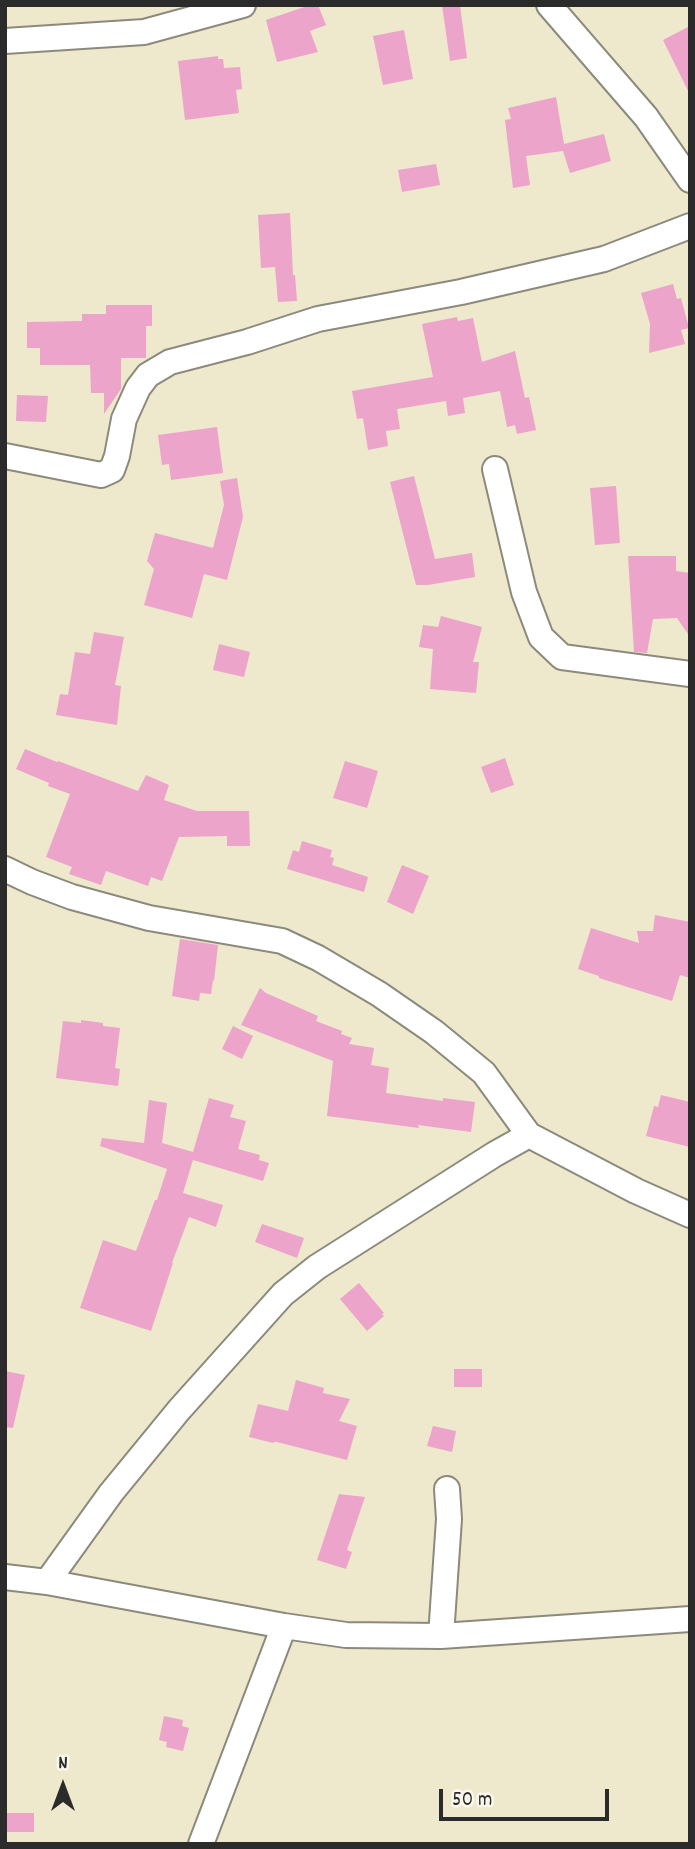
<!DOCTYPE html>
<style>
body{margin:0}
#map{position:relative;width:695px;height:1849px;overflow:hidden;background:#eee8cd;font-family:Dekko,sans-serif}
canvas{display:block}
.frame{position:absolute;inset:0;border:7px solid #2b2b2b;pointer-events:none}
.north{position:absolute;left:28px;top:1751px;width:70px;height:70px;-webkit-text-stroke:5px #fbf7ec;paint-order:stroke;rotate:0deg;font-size:19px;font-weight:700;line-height:28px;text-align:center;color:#2b2b2b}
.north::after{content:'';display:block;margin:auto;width:24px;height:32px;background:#2b2b2b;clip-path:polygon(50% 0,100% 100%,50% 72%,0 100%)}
.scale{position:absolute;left:439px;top:1789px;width:170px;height:32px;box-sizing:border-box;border:4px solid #2b2b2b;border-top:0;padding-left:9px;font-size:21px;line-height:24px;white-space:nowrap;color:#2b2b2b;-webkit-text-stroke:5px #fbf7ec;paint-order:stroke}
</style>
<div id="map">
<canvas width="695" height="1849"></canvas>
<div class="frame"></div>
<div class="north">N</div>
<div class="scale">50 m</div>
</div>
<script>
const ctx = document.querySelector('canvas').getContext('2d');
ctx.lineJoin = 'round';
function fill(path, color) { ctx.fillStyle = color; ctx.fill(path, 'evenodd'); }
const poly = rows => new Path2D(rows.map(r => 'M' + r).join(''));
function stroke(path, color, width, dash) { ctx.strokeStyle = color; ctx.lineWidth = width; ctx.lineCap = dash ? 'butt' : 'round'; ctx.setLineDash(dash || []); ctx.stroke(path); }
const building = poly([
 [310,5,318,5,326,25,310,31,318,52,277,62,266,20],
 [442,5,460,5,467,58,450,61],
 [690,26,690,95,663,40],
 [404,30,413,79,383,85,373,36],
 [218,56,218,59,223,59,224,68,240,67,242,89,236,90,239,113,185,120,178,61],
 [556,97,564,144,604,134,611,161,570,173,563,151,526,156,530,185,513,188,505,120,511,119,508,108],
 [436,164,440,185,402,192,398,170],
 [290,213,293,275,295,275,297,301,278,302,275,267,261,268,258,215],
 [673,284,677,299,681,298,689,328,681,330,685,344,649,353,650,324,641,293],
 [106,305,152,305,152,326,146,326,146,358,121,358,121,389,104,414,104,393,91,393,90,365,40,365,40,348,27,348,27,322,82,321,82,314,106,314],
 [457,317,458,321,473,318,482,362,515,351,525,398,529,397,536,430,517,434,515,425,507,427,500,391,463,398,465,413,448,416,446,401,397,409,400,429,386,431,388,446,368,450,363,418,357,419,352,391,433,377,422,324],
 [17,395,48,396,46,422,16,421],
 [217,427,223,473,171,480,169,464,162,465,158,435],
 [414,476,435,559,472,553,475,577,428,585,416,585,390,482],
 [237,478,243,517,227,580,204,574,192,618,144,605,154,569,147,561,155,533,213,548,224,505,220,481],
 [616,486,620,543,595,545,590,488],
 [628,556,676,556,676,571,690,573,690,637,677,618,653,619,647,653,634,652],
 [441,616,482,627,473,662,479,662,476,693,430,689,433,649,419,647,423,625,438,627],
 [94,632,124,637,115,685,121,686,117,725,56,715,60,694,68,695,75,652,90,654],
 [219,644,250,652,244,677,213,670],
 [25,749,57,762,58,761,138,791,146,775,169,785,164,800,197,811,249,811,250,846,227,846,227,836,179,837,162,881,151,877,148,886,106,871,101,885,69,874,72,867,46,857,70,794,48,786,49,783,16,769],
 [505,758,514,785,491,793,481,767],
 [345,761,378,771,367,808,333,798],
 [302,841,332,850,330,857,334,858,332,865,368,877,364,892,287,869,293,850,299,852],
 [402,865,429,876,413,914,387,902],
 [655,915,690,922,690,978,680,975,672,1001,599,978,599,976,578,969,591,928,639,943,637,931,653,931],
 [180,939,218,945,214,981,213,980,211,994,200,993,199,1001,172,996],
 [260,988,266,993,318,1016,316,1021,342,1031,341,1034,352,1038,349,1044,374,1048,371,1065,389,1068,386,1093,443,1101,443,1098,475,1102,471,1132,418,1125,419,1128,327,1116,333,1061,241,1025],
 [81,1020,103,1023,103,1026,120,1028,115,1068,120,1069,118,1086,56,1078,63,1021,81,1023],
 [233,1026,253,1036,242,1059,222,1049],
 [661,1095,690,1102,690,1147,646,1136,654,1106,658,1107],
 [209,1098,234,1105,230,1117,246,1121,238,1149,260,1155,259,1160,269,1163,263,1181,193,1160,183,1193,223,1205,216,1227,189,1217,172,1263,173,1263,151,1331,80,1308,103,1240,136,1251,155,1200,157,1200,167,1169,100,1146,102,1138,144,1143,149,1100,167,1103,162,1143,193,1152],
 [262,1224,304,1238,297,1258,255,1242],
 [359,1283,384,1313,382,1314,384,1316,367,1331,340,1299],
 [454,1369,482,1369,482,1387,454,1387],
 [5,1371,25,1375,13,1428,5,1427],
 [296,1380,324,1388,323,1393,350,1399,339,1421,357,1426,347,1460,277,1442,274,1442,273,1443,249,1437,258,1404,288,1411],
 [433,1426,456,1431,452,1452,427,1446],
 [339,1494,365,1497,347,1550,352,1552,346,1569,317,1560],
 [164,1716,183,1720,182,1726,189,1728,183,1751,166,1747,167,1742,159,1740],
 [5,1813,34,1813,34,1832,5,1832]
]);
const street = poly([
 [549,5,646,117,690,180],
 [5,41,144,32,243,5],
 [5,456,101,475,112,470,117,456,124,419,138,388,148,375,170,362,247,342,318,319,461,292,604,259,690,226],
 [495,469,524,592,541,637,562,657,690,674],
 [5,869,32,882,72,897,149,918,282,941,318,958,379,994,434,1032,484,1073,529,1135,636,1191,690,1215],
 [5,1577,47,1582,284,1626,346,1635,441,1636,690,1619],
 [47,1582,111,1493,179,1410,283,1294,317,1267,495,1154,529,1135],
 [441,1636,449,1519,447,1489],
 [201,1844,284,1626]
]);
fill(building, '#eca4cb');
stroke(street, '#8c8a7c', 28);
stroke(street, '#fff', 24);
</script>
